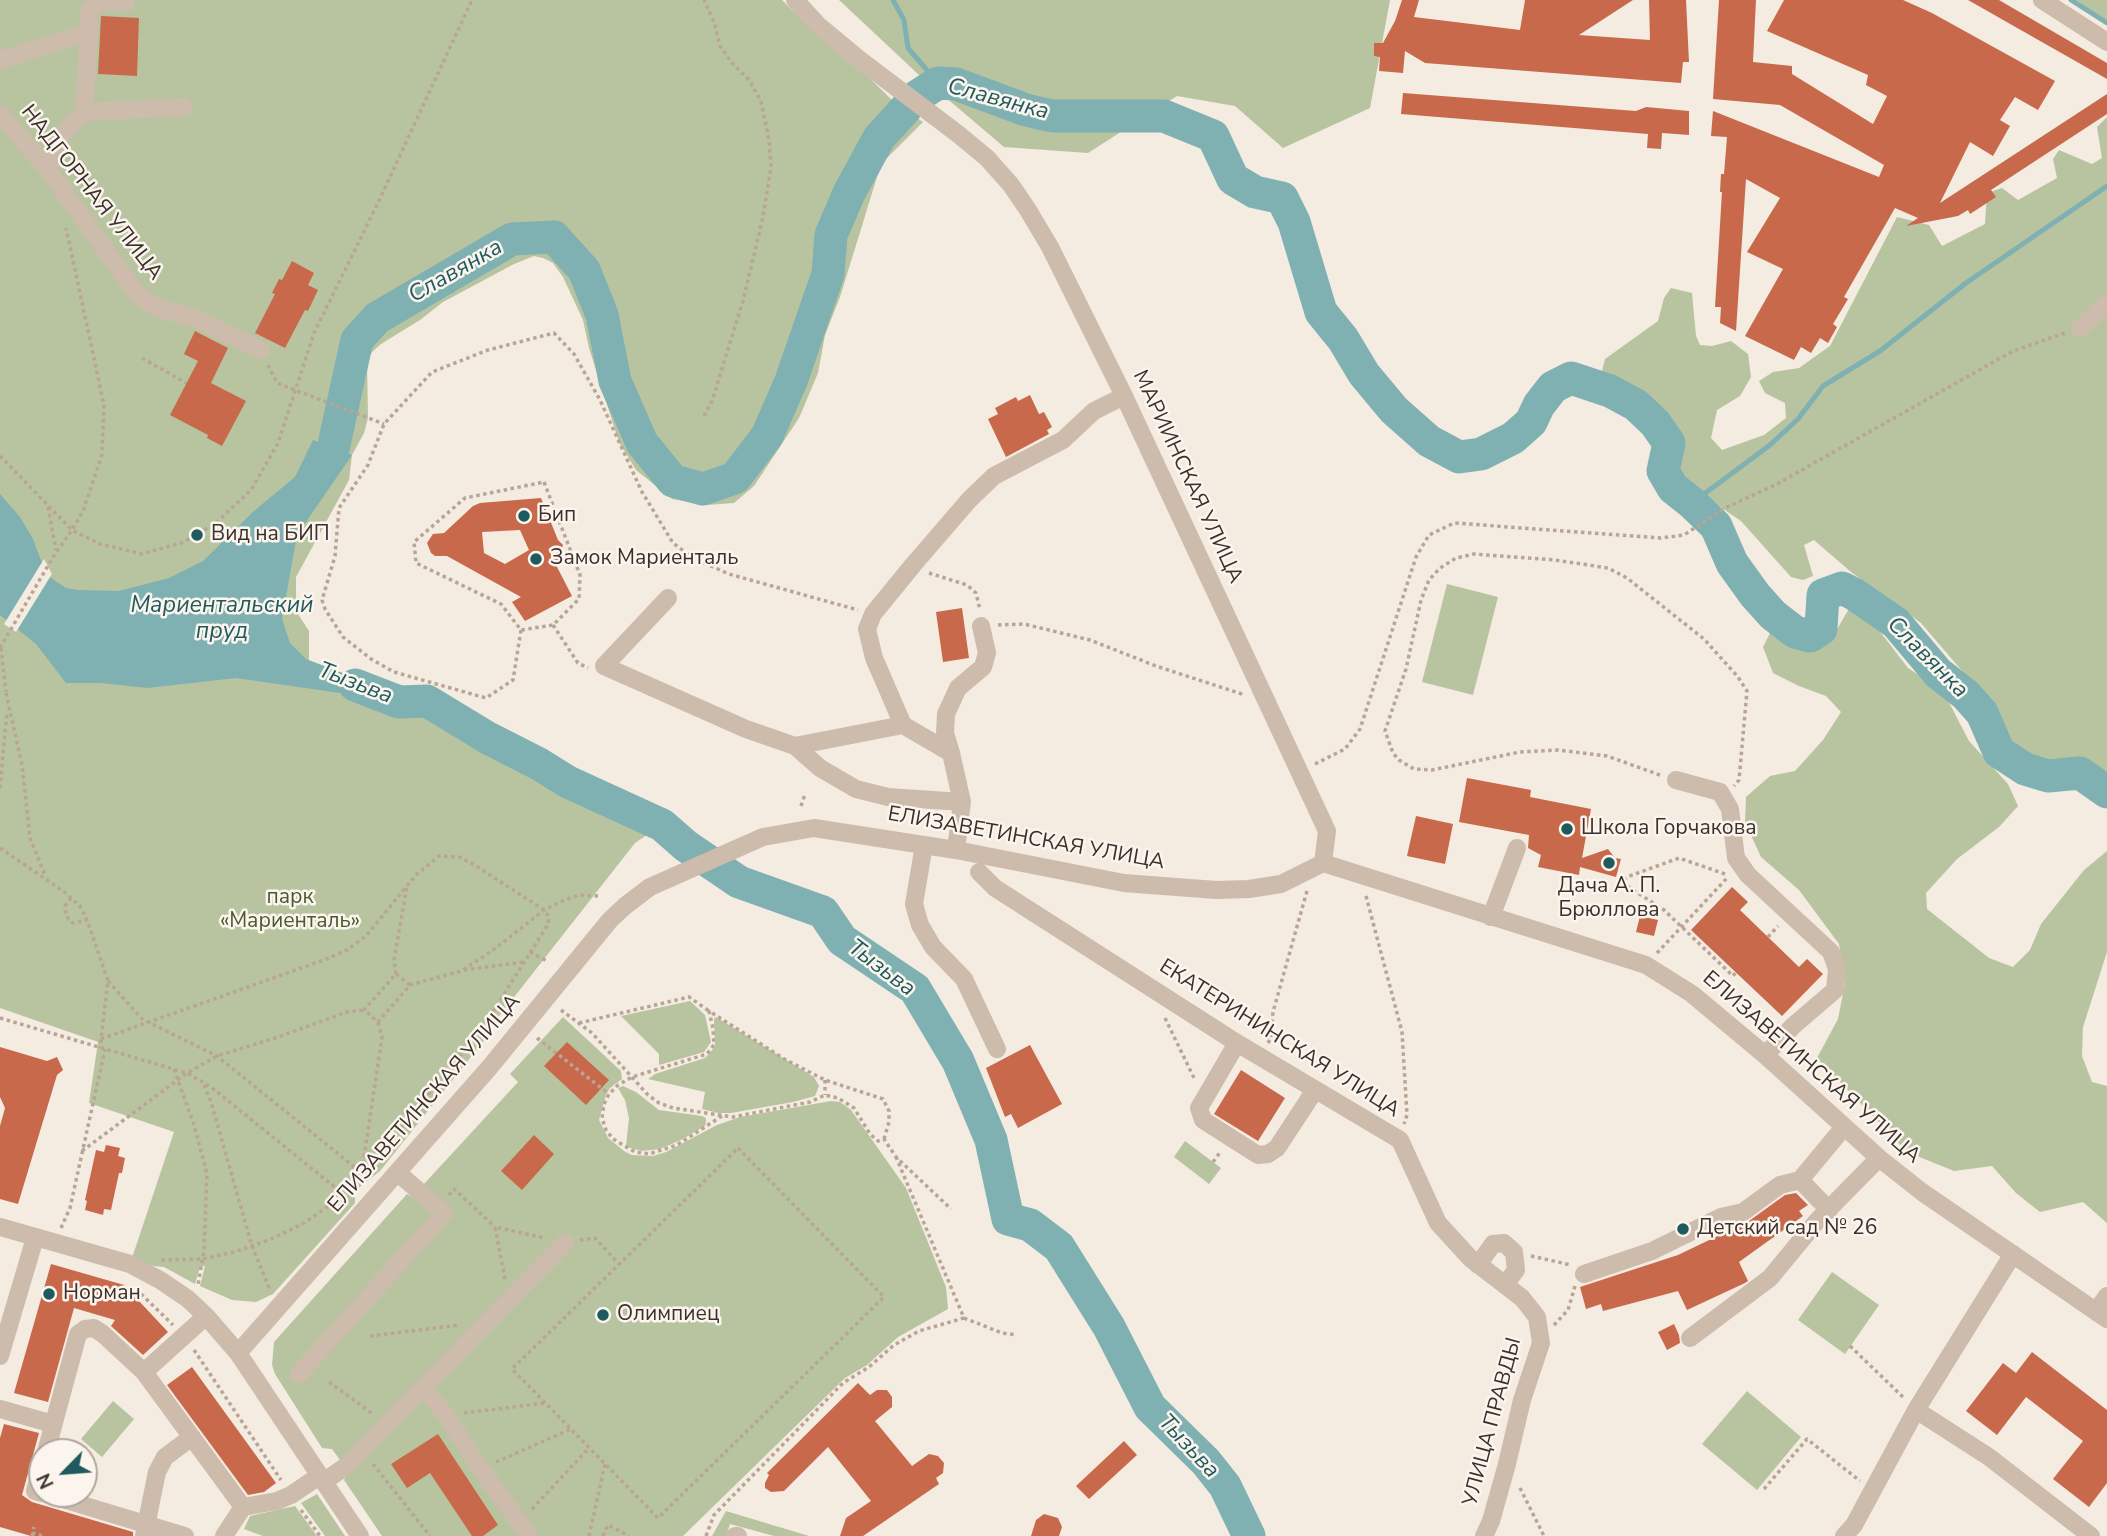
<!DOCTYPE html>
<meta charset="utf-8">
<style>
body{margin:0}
#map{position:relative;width:2107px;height:1536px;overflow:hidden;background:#f4ebe1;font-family:"Nunito Sans",sans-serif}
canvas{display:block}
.north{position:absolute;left:28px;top:1438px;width:70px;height:70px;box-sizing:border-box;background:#fbf5ee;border:2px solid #aea6a0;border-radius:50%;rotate:245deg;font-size:19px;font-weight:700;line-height:28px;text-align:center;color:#3b302b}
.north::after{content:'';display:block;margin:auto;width:24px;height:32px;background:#1f5a5e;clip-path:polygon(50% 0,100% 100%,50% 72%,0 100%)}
</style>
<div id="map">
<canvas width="2107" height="1536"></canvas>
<div class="north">N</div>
</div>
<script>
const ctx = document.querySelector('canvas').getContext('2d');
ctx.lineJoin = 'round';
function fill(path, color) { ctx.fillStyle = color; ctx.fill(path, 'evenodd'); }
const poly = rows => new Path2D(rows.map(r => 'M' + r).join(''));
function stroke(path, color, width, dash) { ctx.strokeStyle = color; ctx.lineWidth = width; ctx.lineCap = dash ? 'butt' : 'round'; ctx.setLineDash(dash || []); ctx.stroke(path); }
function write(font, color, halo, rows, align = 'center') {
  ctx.font = font + ' "Nunito Sans",sans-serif'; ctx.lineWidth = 5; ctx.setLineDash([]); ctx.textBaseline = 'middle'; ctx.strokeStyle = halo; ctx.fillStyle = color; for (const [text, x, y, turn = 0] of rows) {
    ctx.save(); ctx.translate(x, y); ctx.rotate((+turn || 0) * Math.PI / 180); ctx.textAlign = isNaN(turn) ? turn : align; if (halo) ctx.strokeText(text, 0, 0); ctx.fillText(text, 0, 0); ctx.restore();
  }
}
const green = poly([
 [0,0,782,0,811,29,854,63,893,101,923,122,881,164,840,297,825,335,818,373,799,418,754,486,734,503,707,505,672,499,636,470,619,442,589,348,583,320,563,277,553,263,543,258,534,256,514,264,443,302,420,320,381,344,373,351,367,359,368,418,364,433,352,455,349,480,296,577,296,611,309,631,309,665,399,702,427,701,488,738,539,764,568,782,662,825,635,843,500,1015,486,1038,380,1171,351,1194,355,1198,355,1203,273,1294,256,1302,232,1300,200,1286,205,1266,200,1267,195,1284,164,1267,154,1266,132,1258,174,1132,89,1103,98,1042,0,1008],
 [839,0,1390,0,1370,108,1283,148,1235,106,1177,96,1088,153,1004,147,918,74],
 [2075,0,2107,0,2107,21],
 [2107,117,2107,778,2086,767,2032,761,2002,741,1981,693,1921,623,1851,572,1814,540,1804,545,1813,576,1803,580,1791,577,1741,521,1679,479,1675,444,1649,403,1601,375,1605,359,1658,321,1664,298,1671,288,1692,293,1696,336,1700,345,1712,346,1731,341,1748,354,1751,377,1740,396,1717,410,1711,438,1722,450,1764,435,1786,418,1785,403,1765,393,1759,381,1773,372,1799,368,1830,346,1897,217,1929,225,1942,246,1985,224,1987,193,2002,188,2018,200,2057,178,2053,159,2059,150,2092,164,2102,158,2097,127],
 [1447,584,1498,597,1473,695,1422,682],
 [1850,607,1875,625,1908,668,1943,691,1969,741,2008,784,2018,806,1999,827,1957,859,1926,893,1927,909,1989,958,2013,967,2030,950,2041,924,2084,870,2107,851,2107,952,2083,1027,2082,1056,2092,1082,2107,1086,2107,1223,2083,1202,2040,1212,2016,1193,1992,1166,1954,1171,1907,1152,1817,1058,1838,1019,1845,983,1839,944,1799,890,1761,857,1745,822,1746,797,1770,776,1795,771,1823,740,1841,712,1826,696,1799,686,1773,673,1763,647,1774,625,1810,643,1829,643],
 [690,1001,705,1015,711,1042,704,1052,659,1065,659,1054,621,1016],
 [563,1017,621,1071,622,1079,610,1088,606,1095,599,1120,608,1138,624,1151,632,1155,653,1156,666,1152,717,1125,740,1117,831,1101,840,1102,851,1110,906,1188,946,1287,948,1309,898,1337,867,1365,845,1378,683,1536,382,1536,344,1480,348,1473,345,1467,332,1449,322,1448,275,1374,272,1365,274,1342,407,1194,412,1197,518,1082,510,1074],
 [716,1017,814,1077,819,1086,815,1096,793,1102,731,1113,718,1113,702,1109,705,1092,648,1079,655,1074,705,1058,715,1047,714,1019],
 [623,1086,636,1092,659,1110,702,1116,706,1118,706,1122,705,1126,681,1140,660,1149,642,1151,633,1149,626,1146,629,1118,625,1100,618,1088],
 [1185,1141,1221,1168,1209,1184,1174,1157],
 [1832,1272,1879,1305,1845,1354,1798,1320],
 [1747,1391,1801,1437,1757,1490,1702,1444],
 [113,1401,134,1419,102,1457,81,1439],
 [317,1494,345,1536,325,1536,301,1503],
 [295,1506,317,1536,263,1536,244,1529,250,1516],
 [726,1511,809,1536,774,1536,730,1524,726,1536,712,1536]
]);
const water = poly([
 [313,440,352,455,297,535,282,619,290,643,306,659,348,675,380,691,398,696,391,706,340,693,236,678,148,688,101,683,66,683,36,644,0,615,0,494,20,517,33,539,40,558,51,578,66,588,78,590,119,591,169,578,203,561,254,511,295,477]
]);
const pier = poly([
 [44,559,52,574,16,632,4,624]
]);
const stream = poly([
 [893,0,904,20,908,48,938,83],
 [2071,0,2107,23],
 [1692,503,1770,445,1798,419,1823,386,1880,351,1966,283,2107,186]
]);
const river = poly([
 [308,488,333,449,357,340,377,318,512,239,554,237,584,270,602,315,615,381,642,443,673,481,703,489,735,478,767,436,791,381,828,274,831,235,849,193,879,138,916,97,938,83,956,84,1026,110,1052,116,1164,116,1213,136,1233,179,1255,192,1282,198,1294,222,1321,312,1343,339,1364,374,1394,410,1429,441,1459,457,1481,454,1513,438,1531,422,1539,405,1553,387,1571,378,1610,391,1636,405,1655,423,1669,443,1663,471,1673,488,1692,503,1716,526,1732,563,1755,595,1773,615,1795,632,1810,636,1821,629,1823,595,1842,588,1854,594,1896,623,1938,673,1966,695,1982,713,1999,752,2025,769,2048,776,2080,773,2107,792],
 [355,685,399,702,427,701,488,738,539,764,568,782,662,825,686,846,739,882,823,912,842,940,915,989,958,1061,991,1140,1008,1219,1030,1225,1059,1247,1109,1327,1150,1407,1206,1462,1225,1486,1249,1536]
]);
const building = poly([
 [1402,0,1419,0,1414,17,1520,30,1525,0,1633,0,1579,35,1650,40,1649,0,1686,0,1689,62,1683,62,1681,83,1425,63,1405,51,1403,73,1379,71,1380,57,1374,56,1374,43,1383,43,1395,21],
 [1719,0,1756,0,1753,62,1792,66,1792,74,1873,124,1887,96,1866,85,1868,75,1767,31,1784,0,1903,0,1932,13,2055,81,2038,110,2015,97,2000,120,2010,126,1993,156,1970,142,1940,203,2107,94,2107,114,1991,190,1996,197,1970,214,1968,210,1958,216,1906,226,1918,218,1895,208,1844,297,1848,299,1833,324,1837,327,1828,343,1820,338,1811,353,1801,347,1794,360,1745,336,1783,269,1747,252,1780,198,1746,179,1736,331,1720,323,1721,307,1715,307,1722,192,1720,192,1721,174,1724,174,1727,137,1711,136,1713,111,1879,177,1884,165,1780,105,1713,99],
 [1968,0,1999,0,2107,63,2107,79],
 [101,16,139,18,137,76,98,74],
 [1403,93,1636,111,1646,107,1689,111,1689,135,1662,133,1661,149,1647,148,1648,134,1401,114],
 [292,261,314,273,308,285,318,290,308,311,305,310,285,348,255,333,275,294,272,293,279,279,282,280],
 [195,331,228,348,211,383,246,401,222,446,207,438,208,435,170,415,198,361,184,354],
 [1030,395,1039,414,1044,412,1052,427,1047,430,1049,434,1006,457,988,419,998,414,995,408,1016,397,1018,401],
 [541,498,558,540,563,545,556,565,572,596,525,621,512,602,521,597,447,556,435,556,431,553,427,543,433,534,444,533,473,506,480,503],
 [520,530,529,550,505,564,484,553,482,532],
 [962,608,969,658,943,662,936,612],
 [1467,778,1531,790,1530,797,1591,809,1582,858,1608,849,1615,858,1621,859,1616,877,1580,867,1579,875,1538,867,1541,855,1528,848,1529,835,1459,822],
 [1416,816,1453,824,1445,864,1407,856],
 [1732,887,1748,902,1740,910,1799,967,1807,959,1823,974,1782,1016,1691,930],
 [1640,916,1658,920,1654,936,1636,932],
 [567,1042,609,1080,586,1105,544,1066],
 [1030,1045,1062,1104,1018,1128,1011,1114,1005,1117,986,1068],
 [0,1047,47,1061,57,1057,63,1070,57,1075,18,1204,0,1199,0,1126,5,1108,0,1097],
 [1241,1070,1285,1098,1258,1141,1214,1114],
 [534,1135,554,1154,522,1190,501,1171],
 [106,1145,120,1148,118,1156,125,1158,122,1173,119,1173,111,1210,104,1209,103,1215,85,1210,87,1201,85,1200,96,1150,104,1152],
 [1796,1193,1808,1205,1799,1211,1803,1216,1739,1262,1748,1281,1745,1283,1687,1310,1678,1291,1603,1311,1601,1304,1586,1309,1580,1287,1678,1255,1730,1230,1729,1229,1733,1226,1749,1221,1785,1195],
 [51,1264,124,1285,168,1332,143,1355,111,1326,115,1320,74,1308,48,1402,14,1393],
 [1674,1324,1679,1335,1680,1343,1667,1350,1658,1332],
 [2032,1352,2107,1410,2107,1483,2089,1507,2053,1479,2083,1441,2026,1397,1997,1435,1966,1411,2003,1363,2016,1373],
 [192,1367,276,1483,264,1492,248,1495,167,1385],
 [858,1383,870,1395,877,1390,887,1390,892,1397,892,1407,875,1421,912,1466,929,1454,938,1456,944,1463,943,1473,936,1478,939,1484,863,1536,840,1536,846,1518,871,1501,828,1447,784,1491,771,1492,765,1488,765,1483,769,1475,767,1473],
 [4,1424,39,1433,22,1495,32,1502,133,1532,133,1536,31,1536,0,1527,0,1438],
 [438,1434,498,1525,483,1536,472,1536,430,1473,407,1488,391,1464],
 [1124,1441,1137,1455,1089,1499,1076,1486],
 [1044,1514,1058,1518,1062,1527,1059,1536,1031,1536,1036,1520]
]);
const path = poly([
 [142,358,186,383],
 [268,365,277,383,384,424],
 [704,416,712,401,743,301,763,217,771,167,769,140,761,101,749,80,732,63,720,46,714,22,704,0],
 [0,456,72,530,100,544,142,554,184,542,217,522,251,490,278,443,314,333,376,207,472,0],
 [544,482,580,575,579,599,553,625,521,630,501,604,416,563,414,542,465,498,544,482],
 [48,507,56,550],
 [929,573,967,585,976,593,980,610],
 [553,625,578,663,588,668],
 [998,625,1024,624,1090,640,1156,666,1245,695],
 [521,630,513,680,486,698,394,672,371,659,343,637,325,609,322,600,335,556,339,508,368,465,384,424,432,372,488,350,554,333,574,354,600,400,642,492,673,543,693,558,729,574,858,610],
 [0,648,53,557,72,530,83,511,102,455,104,405,66,228],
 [1,648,6,692],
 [6,693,22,765,30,838,45,875],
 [1315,764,1345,749,1360,729,1416,557,1429,535,1454,523,1661,538,1684,535,1725,508,1777,484,2013,351,2065,333],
 [1660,775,1607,756,1558,750,1520,752,1432,770,1414,769,1399,760,1393,753,1385,731,1406,669,1421,600,1429,580,1440,568,1456,558,1474,554,1555,560,1608,568,1627,578,1704,639,1738,677,1747,691,1739,780,1734,786],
 [0,788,7,711],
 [801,806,805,794],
 [0,848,63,891,80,906,87,920,108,981,100,1048],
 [1725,874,1679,858,1627,877,1621,882,1664,910,1733,976,1736,972],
 [1366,896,1402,1032,1407,1115,1404,1124],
 [71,898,65,906,66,916,73,923,87,920],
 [1768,937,1778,926],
 [530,952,547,961],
 [1657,953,1728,877],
 [464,970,524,962],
 [396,974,394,960,407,886],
 [108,981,142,1019,217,1056,362,1173],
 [410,985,396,974,364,1010,378,1022,410,985,461,971,492,951,544,910,565,900,579,895,598,896],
 [561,1010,592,1033,648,1095,659,1103,673,1108,733,1117,810,1102,825,1095,838,1098,854,1108,870,1134,878,1141,884,1139,896,1157,951,1209],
 [0,1018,187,1073,211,1087,342,1193],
 [1165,1018,1195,1080],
 [579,1023,689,997,709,1011],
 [537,1038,609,1094],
 [101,1039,324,960,347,950,366,936,416,875,439,856,459,857,473,864,544,910,549,917,547,926,487,1021,463,1052,374,1161,330,1205,304,1223,269,1240,234,1252,203,1259,161,1260],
 [1268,1043,1271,1038,1273,1012,1307,891],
 [174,1069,194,1125,207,1174,204,1250,198,1285],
 [825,1080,825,1095],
 [204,1085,211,1102,252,1246,270,1290],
 [722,1116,677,1145,649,1154,635,1152,613,1139,606,1130,602,1118,604,1104,609,1094,618,1085,632,1077,707,1054,714,1045,713,1028,709,1011,786,1060,825,1080,883,1099,889,1111,889,1122,884,1139],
 [738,1148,884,1297,658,1518,512,1369,738,1148],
 [82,1151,187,1073,217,1056,275,1038,347,1012,364,1010],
 [1213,1162,1221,1151],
 [362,1171,382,1037,378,1022],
 [449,1195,454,1189,495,1227],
 [61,1228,70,1208,105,1049],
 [580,1240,595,1238,619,1264],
 [1531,1256,1571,1265],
 [505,1279,495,1227,545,1238],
 [136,1289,173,1325],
 [964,1318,1002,1333,1017,1335],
 [1554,1325,1568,1310,1575,1286],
 [370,1336,460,1325],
 [1850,1346,1904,1398],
 [194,1350,281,1480],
 [329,1382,373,1414],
 [464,1413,546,1403],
 [496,1462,571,1429],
 [373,1464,430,1536],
 [1520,1488,1544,1536],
 [1764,1489,1807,1439,1860,1481],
 [532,1509,589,1448],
 [301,1510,320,1536],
 [32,1533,43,1536],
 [32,1536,34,1527],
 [589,1536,605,1464],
 [603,1536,608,1525,629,1536],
 [706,1536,714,1515,843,1383,869,1367,894,1345,919,1331,964,1318,896,1157]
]);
const minor = poly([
 [795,0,819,26,860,60,958,134,987,158,1011,185,1028,210,1050,247,1124,396,1327,831,1323,863],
 [2042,0,2107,42],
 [0,60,89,32],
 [84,112,184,107],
 [0,114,48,170,137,294,158,308,194,318,261,350],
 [48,170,60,137,84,112,90,9,97,2,126,3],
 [2080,328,2107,303],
 [668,598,604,666,746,729,795,746,903,725,951,753,962,802,956,850],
 [903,725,874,658,867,629,873,614,913,565,969,500,994,476,1063,440,1094,411,1124,396],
 [795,746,820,768,856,789,888,797,962,802],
 [951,753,945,733,946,714,958,688,983,667,987,653,981,626],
 [1676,780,1720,792,1730,809,1736,858,1748,875,1831,952,1837,969,1835,990,1793,1026,1765,1055],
 [924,845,914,904,920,925,933,947,964,979,997,1049],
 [979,872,995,888,1237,1043,1400,1140,1438,1223,1470,1258,1522,1298,1537,1317,1541,1343,1522,1400,1507,1464,1491,1521,1484,1536],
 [1491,917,1517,848],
 [1237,1043,1199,1108,1203,1120,1258,1155,1268,1154,1277,1148,1315,1090],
 [1800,1180,1829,1210],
 [0,1227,130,1264,160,1280,188,1299,206,1316,238,1353,360,1536],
 [1478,1265,1493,1244,1504,1243,1514,1252,1516,1270,1505,1285],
 [1584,1274,1652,1251,1721,1217,1743,1212,1780,1185,1800,1180,1844,1127],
 [2097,1310,2107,1296],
 [1690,1338,1770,1278,1817,1221,1879,1158],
 [238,1353,489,1068,610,920,625,906,650,887,763,837,814,828,956,850,1124,883,1216,890,1249,889,1281,884,1323,863,1646,965,1692,994,1765,1055,1879,1158,1922,1192,2107,1319],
 [0,1356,35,1238],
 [144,1372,206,1316],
 [299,1374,444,1213,398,1173],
 [423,1388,446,1415,480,1468,529,1536],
 [0,1409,53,1424],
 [1916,1410,2013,1254],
 [46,1452,78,1334,85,1329,94,1328,103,1334,144,1372,243,1507],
 [42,1465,35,1491,42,1493],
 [323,1482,345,1467,565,1243],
 [46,1494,185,1536],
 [243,1507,277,1501,291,1495,319,1476],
 [144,1536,157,1472,165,1457,192,1437],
 [224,1536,243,1507],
 [735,1536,738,1536],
 [1844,1536,1854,1525,1916,1410,1989,1457,2091,1536]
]);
const markers = [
 [524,516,7,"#1f5a5e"],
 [197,535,7,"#1f5a5e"],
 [536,559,7,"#1f5a5e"],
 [1567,829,7,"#1f5a5e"],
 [1609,863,7,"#1f5a5e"],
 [1683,1229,7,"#1f5a5e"],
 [49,1294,7,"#1f5a5e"],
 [603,1315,7,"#1f5a5e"]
];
const streetNames = [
 ["НАДГОРНАЯ УЛИЦА",91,193,52],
 ["МАРИИНСКАЯ УЛИЦА",1187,477,65],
 ["ЕЛИЗАВЕТИНСКАЯ УЛИЦА",1026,839,10],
 ["ЕКАТЕРИНИНСКАЯ УЛИЦА",1279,1039,32],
 ["ЕЛИЗАВЕТИНСКАЯ УЛИЦА",1811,1068,41],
 ["ЕЛИЗАВЕТИНСКАЯ УЛИЦА",425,1104,-49],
 ["УЛИЦА ПРАВДЫ",1493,1422,-75]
];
const poiNames = [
 ["Бип",538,516],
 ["Вид на БИП",211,535],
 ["Замок Мариенталь",550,559],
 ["Школа Горчакова",1581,829],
 ["Дача А. П.",1609,887,"center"],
 ["Брюллова",1609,911,"center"],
 ["Детский сад № 26",1697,1229],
 ["Норман",63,1294],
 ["Олимпиец",617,1315]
];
const parkNames = [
 ["парк",290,898],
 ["«Мариенталь»",290,922]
];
const waterNames = [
 ["Славянка",998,100,15],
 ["Славянка",456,272,-30],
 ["Мариентальский",222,606],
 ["пруд",222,632],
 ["Славянка",1927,658,45],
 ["Тызьва",355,684,21],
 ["Тызьва",881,969,37],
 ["Тызьва",1188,1447,47]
];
fill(green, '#b8c4a0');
fill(water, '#7fb0b2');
fill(pier, '#f4ebe1');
stroke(stream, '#7fb0b2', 5);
stroke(river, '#7fb0b2', 33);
fill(building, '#c8694b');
stroke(path, '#b9a596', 3.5, [3.5, 3.5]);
stroke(minor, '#cdbbac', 18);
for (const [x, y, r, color] of markers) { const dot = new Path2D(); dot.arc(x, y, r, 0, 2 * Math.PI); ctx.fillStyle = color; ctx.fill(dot); stroke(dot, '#fbf5ee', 2.5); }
write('21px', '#3b302b', '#fbf5ee', streetNames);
write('21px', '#3b302b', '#fbf5ee', poiNames, 'left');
write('21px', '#4a5a2e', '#fbf5ee', parkNames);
write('italic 23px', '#1f5a5e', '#fbf5ee', waterNames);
</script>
